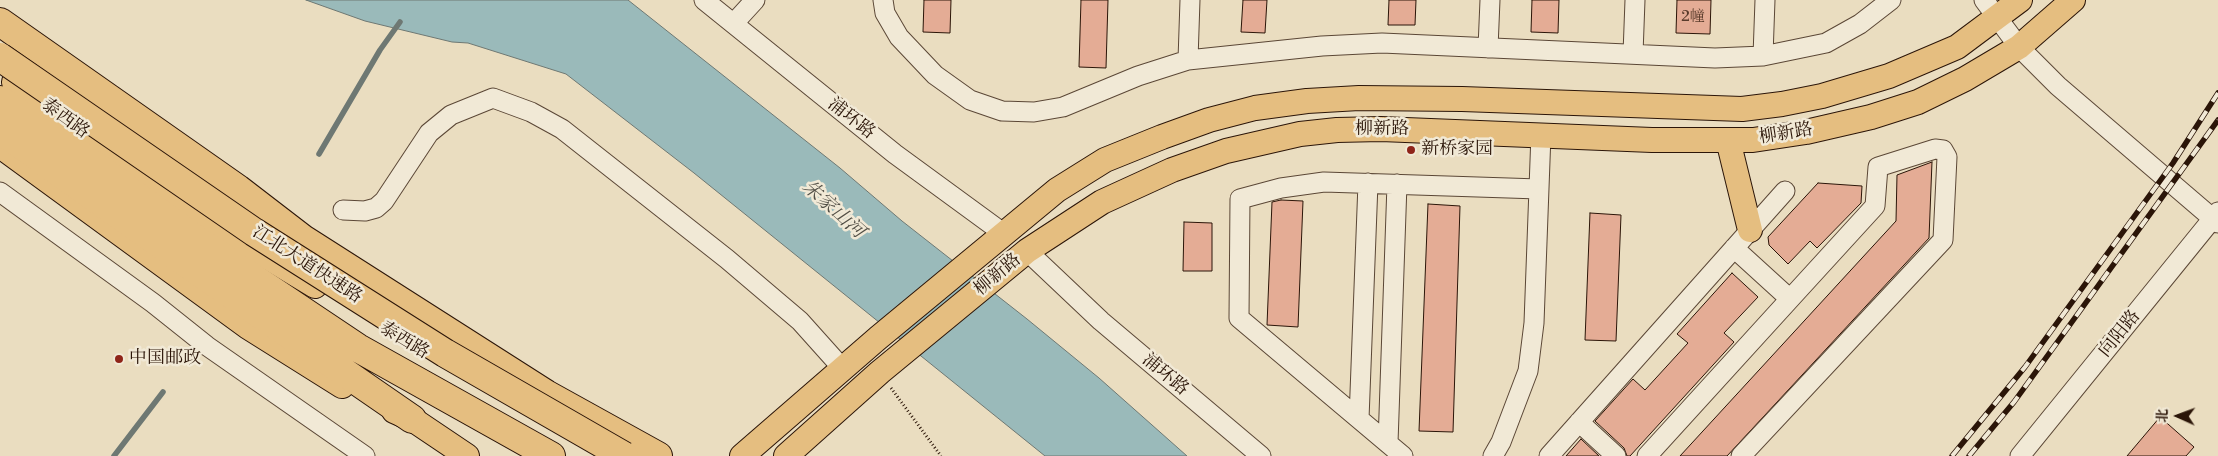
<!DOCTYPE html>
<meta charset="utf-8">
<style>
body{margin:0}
#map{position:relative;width:2218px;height:456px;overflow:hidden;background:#eaddc0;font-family:"Libre Bodoni","Noto Serif SC",serif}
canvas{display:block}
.north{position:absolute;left:2153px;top:391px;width:50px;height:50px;-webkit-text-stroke:4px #f1e9d6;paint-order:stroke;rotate:272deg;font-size:14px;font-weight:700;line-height:20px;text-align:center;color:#2b1508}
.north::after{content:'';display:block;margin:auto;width:18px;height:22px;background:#2b1508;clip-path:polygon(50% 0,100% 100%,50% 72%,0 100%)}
</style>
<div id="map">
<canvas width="2218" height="456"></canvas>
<div class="north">北</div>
</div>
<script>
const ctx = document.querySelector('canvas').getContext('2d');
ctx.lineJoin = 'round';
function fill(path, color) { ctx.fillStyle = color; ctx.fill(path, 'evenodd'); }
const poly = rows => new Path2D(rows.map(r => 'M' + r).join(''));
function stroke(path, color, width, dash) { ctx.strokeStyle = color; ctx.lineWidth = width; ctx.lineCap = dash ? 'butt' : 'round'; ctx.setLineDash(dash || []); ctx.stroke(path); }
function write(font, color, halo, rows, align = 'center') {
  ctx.font = font + ' "Libre Bodoni","Noto Serif SC",serif'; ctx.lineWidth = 5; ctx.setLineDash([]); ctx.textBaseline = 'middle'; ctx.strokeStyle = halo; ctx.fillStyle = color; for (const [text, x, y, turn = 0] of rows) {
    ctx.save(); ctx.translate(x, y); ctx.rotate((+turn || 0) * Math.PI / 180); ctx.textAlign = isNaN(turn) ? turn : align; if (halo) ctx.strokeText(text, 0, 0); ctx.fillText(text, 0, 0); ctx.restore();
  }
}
const water = poly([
 [306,0,628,0,840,168,902,221,1027,319,1099,378,1187,456,1045,456,694,173,566,74,468,43,452,42,365,21,306,0]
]);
const stream = poly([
 [319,154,380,50,400,22],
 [114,456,163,392]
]);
const building = poly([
 [924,0,951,0,950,33,923,32,924,0],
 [1081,0,1108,0,1106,68,1079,67,1081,0],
 [1243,0,1267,0,1265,33,1241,32,1243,0],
 [1389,0,1416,0,1415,25,1388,25,1389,0],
 [1532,0,1559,0,1558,33,1531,32,1532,0],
 [1677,0,1711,0,1710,34,1676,33,1677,0],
 [1932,162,1929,238,1727,456,1680,456,1896,221,1897,175,1932,162],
 [1818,183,1862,186,1861,203,1817,248,1810,241,1788,264,1769,245,1768,237,1818,183],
 [1281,200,1303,201,1298,327,1267,325,1272,202,1281,200],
 [1428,204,1460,206,1453,432,1419,431,1428,204],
 [1590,213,1621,215,1616,341,1585,340,1590,213],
 [1184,222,1212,223,1212,271,1183,271,1184,222],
 [1732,273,1758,297,1724,333,1734,342,1630,456,1627,456,1624,448,1595,421,1633,379,1645,390,1688,343,1677,334,1732,273],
 [2160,417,2194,447,2186,456,2127,456,2160,417],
 [1581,439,1599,456,1566,456,1581,439]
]);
const path = poly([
 [891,388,941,456]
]);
const minor = poly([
 [704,0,895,154,1003,233],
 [883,0,885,13,899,37,935,75,970,100,1002,111,1034,112,1063,107,1138,76,1188,60,1322,46,1382,43,1715,58,1763,56,1826,43,1860,24,1891,0],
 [1984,0,2019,47,2058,86,2218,223],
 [734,23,755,0],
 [1488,48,1490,0],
 [1633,54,1635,0],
 [1763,56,1765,0],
 [1188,60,1190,0],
 [0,192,153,303,207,346,365,456],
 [343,210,365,211,376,208,384,201,429,133,451,115,493,98,531,112,562,129,727,259,800,321,843,369],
 [1027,251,1101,321,1261,456],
 [1359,419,1368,183],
 [1579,422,1616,456],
 [1388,443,1397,184],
 [1403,456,1239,318,1240,199,1281,188,1324,182,1539,189],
 [1493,456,1501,442,1528,371,1534,323,1541,134],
 [1549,456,1785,191],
 [1647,456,1790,299,1734,248],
 [1741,456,1943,240,1947,157,1943,150,1935,149,1878,167,1875,206,1790,299],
 [2020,456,2218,212]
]);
const major = poly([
 [14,82,203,218,315,286],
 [1728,140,1750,230],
 [3,148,248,327,342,386],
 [394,411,412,419,467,456],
 [742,456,878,338,1057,190,1105,160,1162,137,1209,120,1255,108,1307,101,1359,98,1462,99,1742,109,1782,104,1822,96,1889,76,1957,47,2020,0],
 [786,456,880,372,1027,251,1102,202,1172,170,1226,151,1300,134,1337,130,1381,129,1652,140,1753,140,1806,132,1871,117,1918,102,1965,79,2019,47,2073,0]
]);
const highway = poly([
 [0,22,238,189,303,239,546,394,658,456],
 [0,100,71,148,207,247,358,348,551,456],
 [0,130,209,279,412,419]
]);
const rail = poly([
 [1952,456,2025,367,2173,163,2218,93],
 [1969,456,2014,402,2218,120]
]);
const highwayBridge = poly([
 [0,57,254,232,445,353,624,456]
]);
const markers = [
 [1411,150,5,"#8f2418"],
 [119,359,5,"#8f2418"]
];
const numberNames = [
 ["2幢",1693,17]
];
const streetNames = [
 ["泰西路",65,119,36],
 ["浦环路",851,119,38],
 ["柳新路",1382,130],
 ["柳新路",1786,134,-9],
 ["江北大道快速路",307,265,33],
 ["柳新路",998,275,-40],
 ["向阳路",2120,334,-51],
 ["泰西路",404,341,31],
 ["浦环路",1165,375,40]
];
const poiNames = [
 ["新桥家园",1421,150],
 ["中国邮政",129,359]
];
const waterNames = [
 ["朱家山河",833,210,42]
];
fill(water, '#9ababa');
stroke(water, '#6e7873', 1);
stroke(stream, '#6e7873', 5.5);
fill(building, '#e4ac95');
stroke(building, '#2b1508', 1);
stroke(minor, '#5b4736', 21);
stroke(major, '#2b1508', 26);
stroke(highway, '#2b1508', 30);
stroke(path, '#2b1508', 3, [1, 2.5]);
stroke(minor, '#f1e9d6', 19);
stroke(major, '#e5be80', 24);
stroke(highway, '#e5be80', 28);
stroke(rail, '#2b1508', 5.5);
stroke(rail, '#f1e9d6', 4, [11]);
stroke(highwayBridge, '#2b1508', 30, []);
stroke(highwayBridge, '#e5be80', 28);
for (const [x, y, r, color] of markers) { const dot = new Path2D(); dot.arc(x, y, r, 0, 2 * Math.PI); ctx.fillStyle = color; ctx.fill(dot); stroke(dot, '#f1e9d6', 2); }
write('15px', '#593b2b', null, numberNames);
write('18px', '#2b1508', '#f1e9d6', streetNames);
write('18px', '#2b1508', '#f1e9d6', poiNames, 'left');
write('italic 19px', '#524f46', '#f1e9d6', waterNames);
</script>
